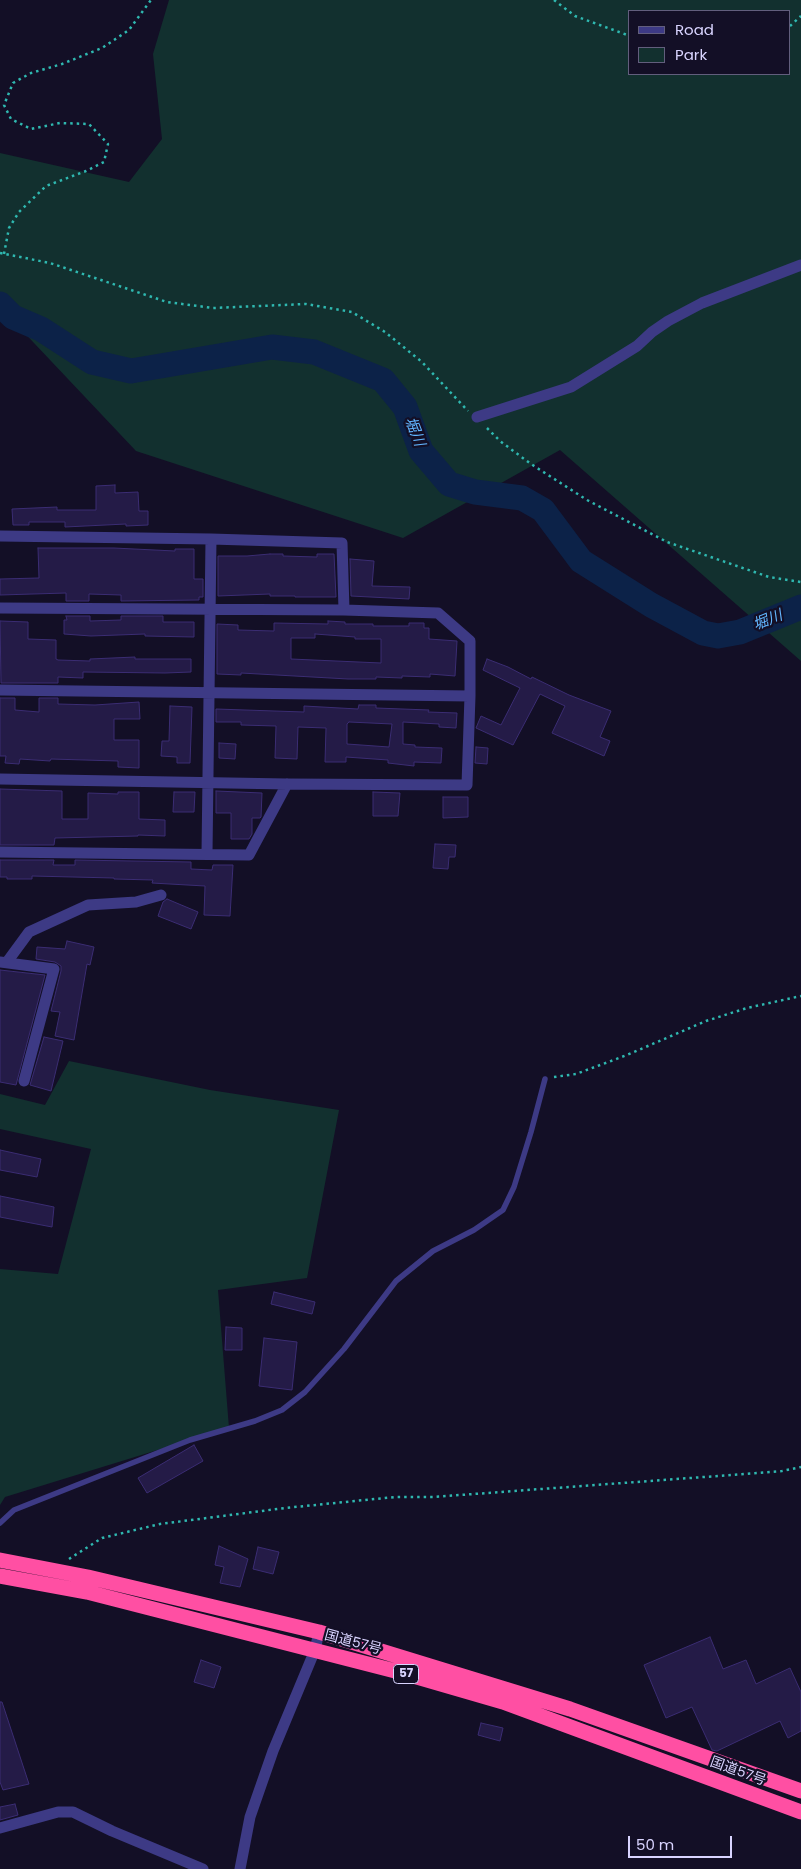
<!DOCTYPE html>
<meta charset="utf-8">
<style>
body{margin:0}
#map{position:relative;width:801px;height:1869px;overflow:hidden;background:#130f26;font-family:Poppins,sans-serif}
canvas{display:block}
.legend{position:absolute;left:628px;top:10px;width:162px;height:65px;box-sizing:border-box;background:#130f26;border:1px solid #625e7d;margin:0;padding:6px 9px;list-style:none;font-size:15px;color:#d9d4ff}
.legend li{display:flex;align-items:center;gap:10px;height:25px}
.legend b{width:25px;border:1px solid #625e7d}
.scale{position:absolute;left:628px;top:1836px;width:104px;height:22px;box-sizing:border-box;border:2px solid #d9d4ff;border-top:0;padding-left:6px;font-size:15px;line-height:18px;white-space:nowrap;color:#d9d4ff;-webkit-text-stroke:4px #130f26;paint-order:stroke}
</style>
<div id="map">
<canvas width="801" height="1869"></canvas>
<ul class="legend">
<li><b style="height:6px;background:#3d3a85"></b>Road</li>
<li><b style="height:14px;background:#12302f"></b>Park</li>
</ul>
<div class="scale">50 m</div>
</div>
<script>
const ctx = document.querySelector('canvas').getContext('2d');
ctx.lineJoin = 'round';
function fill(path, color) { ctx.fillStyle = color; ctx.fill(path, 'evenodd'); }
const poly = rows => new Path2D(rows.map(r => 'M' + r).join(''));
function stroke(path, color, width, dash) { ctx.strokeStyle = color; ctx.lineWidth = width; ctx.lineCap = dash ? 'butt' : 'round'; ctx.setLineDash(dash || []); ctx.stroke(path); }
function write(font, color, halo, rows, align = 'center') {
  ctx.font = font + ' Poppins,"Noto Sans JP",sans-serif'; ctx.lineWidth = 4.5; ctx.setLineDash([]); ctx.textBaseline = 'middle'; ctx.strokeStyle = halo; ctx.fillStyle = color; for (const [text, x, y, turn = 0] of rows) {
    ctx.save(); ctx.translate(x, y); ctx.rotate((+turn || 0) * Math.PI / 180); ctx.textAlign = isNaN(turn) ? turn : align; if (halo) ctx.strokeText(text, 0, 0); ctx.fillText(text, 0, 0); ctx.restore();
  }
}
const green = poly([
 [169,0,801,0,801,661,560,450,403,538,136,451,0,307,0,153,129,182,162,139,153,54],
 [630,11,790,11,790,74,630,74],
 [69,1061,210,1090,339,1110,307,1278,218,1290,229,1428,5,1497,0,1505,0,1269,58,1274,91,1149,0,1129,0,1094,45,1105]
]);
const river = poly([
 [0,304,13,317,41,329,92,362,131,371,272,347,314,352,383,380,405,407,421,451,449,484,475,492,522,498,543,510,581,561,651,605,703,633,718,636,740,632,801,607]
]);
const building = poly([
 [115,485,115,493,138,492,139,511,148,511,148,525,126,526,126,524,65,527,65,522,29,522,29,525,13,525,12,509,57,507,57,510,96,510,96,486,115,485],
 [38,548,114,548,175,551,175,549,194,549,194,579,203,579,203,597,199,597,199,600,121,601,121,595,89,594,89,601,66,601,66,593,0,595,0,579,39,578,38,548],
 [270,554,283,554,283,556,317,557,317,554,334,554,336,597,295,597,295,596,270,596,270,594,218,596,218,556,247,556,270,554],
 [350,559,374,561,372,586,410,587,409,599,351,596,350,559],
 [66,616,90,616,90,621,121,620,121,616,163,616,163,622,194,622,194,637,145,636,145,634,91,636,64,634,64,620,67,620,66,616],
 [0,621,28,622,28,639,56,640,56,659,58,660,90,661,90,659,135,657,135,659,191,659,191,672,165,673,83,672,83,678,58,677,58,683,1,683,0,621],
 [328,621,345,622,345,624,373,624,373,626,409,626,409,623,424,623,424,628,429,628,429,639,457,641,455,676,430,674,430,677,402,676,402,678,376,677,376,679,348,679,241,673,241,675,217,674,217,624,238,625,238,630,274,631,274,623,328,624,328,621],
 [315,634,355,637,355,639,381,639,381,663,291,659,291,638,315,638,315,634],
 [487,659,508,667,531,679,532,677,569,695,611,711,600,737,610,741,604,756,552,733,565,706,540,694,513,745,476,728,481,716,501,725,520,688,483,670,487,659],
 [0,698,15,698,15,710,39,712,39,698,58,698,58,704,95,705,139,702,140,719,114,719,114,740,139,740,139,768,118,767,118,761,51,759,50,761,20,759,19,764,5,763,6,756,0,756,0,698],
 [359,705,376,705,376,708,429,710,428,712,457,713,456,728,439,727,439,724,403,722,403,744,415,745,415,747,442,748,441,763,414,762,414,766,388,763,388,760,346,757,346,762,325,762,326,728,298,727,297,759,275,758,276,726,241,725,241,722,216,722,216,709,304,712,304,706,358,709,359,705],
 [349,722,392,724,389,747,347,744,347,724,349,722],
 [170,706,192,707,190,763,177,763,177,757,161,756,162,741,169,741,170,706],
 [219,743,236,744,235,759,219,758,219,743],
 [476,747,488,748,487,764,475,763,476,747],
 [0,789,62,791,62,819,88,819,88,793,118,794,118,792,139,792,139,819,165,820,165,836,138,835,138,836,55,838,54,845,0,845,0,789],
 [216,791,262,793,261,817,260,818,252,818,252,834,249,839,231,839,231,813,216,813,216,791],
 [174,792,195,792,194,812,173,812,174,792],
 [373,792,400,793,398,816,373,816,373,792],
 [443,797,468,797,468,817,443,818,443,797],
 [435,844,456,845,455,857,449,857,448,869,433,868,435,844],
 [0,860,54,860,53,865,75,865,75,860,191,862,191,869,212,870,213,865,233,865,230,916,204,915,205,886,152,883,153,880,114,879,114,878,32,876,32,879,7,879,7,877,0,877,0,860],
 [167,899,198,912,191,929,158,916,163,902,167,899],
 [67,941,94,947,90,965,87,964,74,1040,55,1036,60,1012,51,1011,61,971,61,966,55,962,36,959,37,947,65,949,67,941],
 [0,970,45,975,16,1085,0,1082,0,970],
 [44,1037,63,1041,51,1091,30,1085,44,1037],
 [0,1150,41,1159,37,1177,0,1170,0,1150],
 [0,1196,54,1207,52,1227,0,1217,0,1196],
 [274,1292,315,1302,312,1314,271,1304,274,1292],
 [226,1327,242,1328,242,1350,225,1350,226,1327],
 [264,1338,297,1342,292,1390,259,1386,264,1338],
 [194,1445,203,1461,147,1493,138,1478,194,1445],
 [219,1546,248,1559,240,1587,220,1583,224,1567,215,1565,219,1546],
 [258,1547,279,1552,273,1574,253,1569,258,1547],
 [710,1637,723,1669,746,1660,756,1684,790,1668,801,1692,801,1731,788,1738,780,1721,717,1751,712,1750,692,1707,666,1718,644,1665,710,1637],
 [201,1660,221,1667,214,1688,194,1682,201,1660],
 [0,1702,2,1702,29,1784,3,1790,0,1782,0,1702],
 [481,1723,503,1728,500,1741,478,1735,481,1723],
 [15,1804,18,1815,0,1820,0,1807,15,1804]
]);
const path = poly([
 [554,0,575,16,630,36],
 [790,26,801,16],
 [0,253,50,263,167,302,213,308,306,304,352,312,385,332,422,362,468,411],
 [4,254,9,228,19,212,46,186,86,171,104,162,108,144,89,124,60,123,31,129,11,119,4,105,13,83,31,73,62,64,102,48,129,30,151,0],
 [487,428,500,441,531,464,587,500,667,542,769,577,801,582],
 [554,1077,576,1074,627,1055,706,1021,747,1008,801,996],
 [69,1559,102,1538,160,1524,285,1508,395,1497,433,1497,731,1475,782,1471,801,1467]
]);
const lane = poly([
 [0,1523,14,1510,190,1440,255,1421,282,1410,305,1392,344,1349,396,1281,433,1251,474,1230,503,1210,514,1187,531,1132,545,1079]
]);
const street = poly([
 [477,417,571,387,637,346,652,332,668,321,702,303,801,265],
 [0,536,211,539,342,543,344,610],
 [0,608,344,610,438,613,470,641,470,696,467,785,287,784,0,779],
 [0,690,470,696],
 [0,852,249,855,287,784],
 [207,853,211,539],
 [0,962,54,969,24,1081],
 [7,962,29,932,88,905,136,902,161,895],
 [0,1828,58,1812,73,1812,112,1831,203,1869],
 [240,1869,250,1817,273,1751,315,1650,319,1632]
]);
const highway = poly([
 [0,1560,88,1577,319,1632,570,1709,801,1791],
 [0,1576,87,1592,403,1673,503,1702,801,1812]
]);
const shields = [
 [406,1674,25]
];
const shieldNames = [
 ["57",406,1674]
];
const streetNames = [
 ["国道57号",353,1643,15],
 ["国道57号",738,1772,20]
];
const waterNames = [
 ["堀川",414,432,69],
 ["堀川",768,621,-22]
];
fill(green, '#12302f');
stroke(river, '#0c2248', 25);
fill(building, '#241b47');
stroke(building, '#3b2d73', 1);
stroke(path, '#2fb8b0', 2.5, [2.5, 4]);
stroke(lane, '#3d3a85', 5.5);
stroke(street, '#3d3a85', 11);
stroke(highway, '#ff4fa3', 15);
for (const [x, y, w] of shields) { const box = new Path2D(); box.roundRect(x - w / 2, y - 9.5, w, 19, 4); ctx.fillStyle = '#130f26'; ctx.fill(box); stroke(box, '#d9d4ff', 1); }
write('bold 12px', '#d9d4ff', null, shieldNames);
write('14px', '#d9d4ff', '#130f26', streetNames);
write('italic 15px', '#62b6ff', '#130f26', waterNames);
</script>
